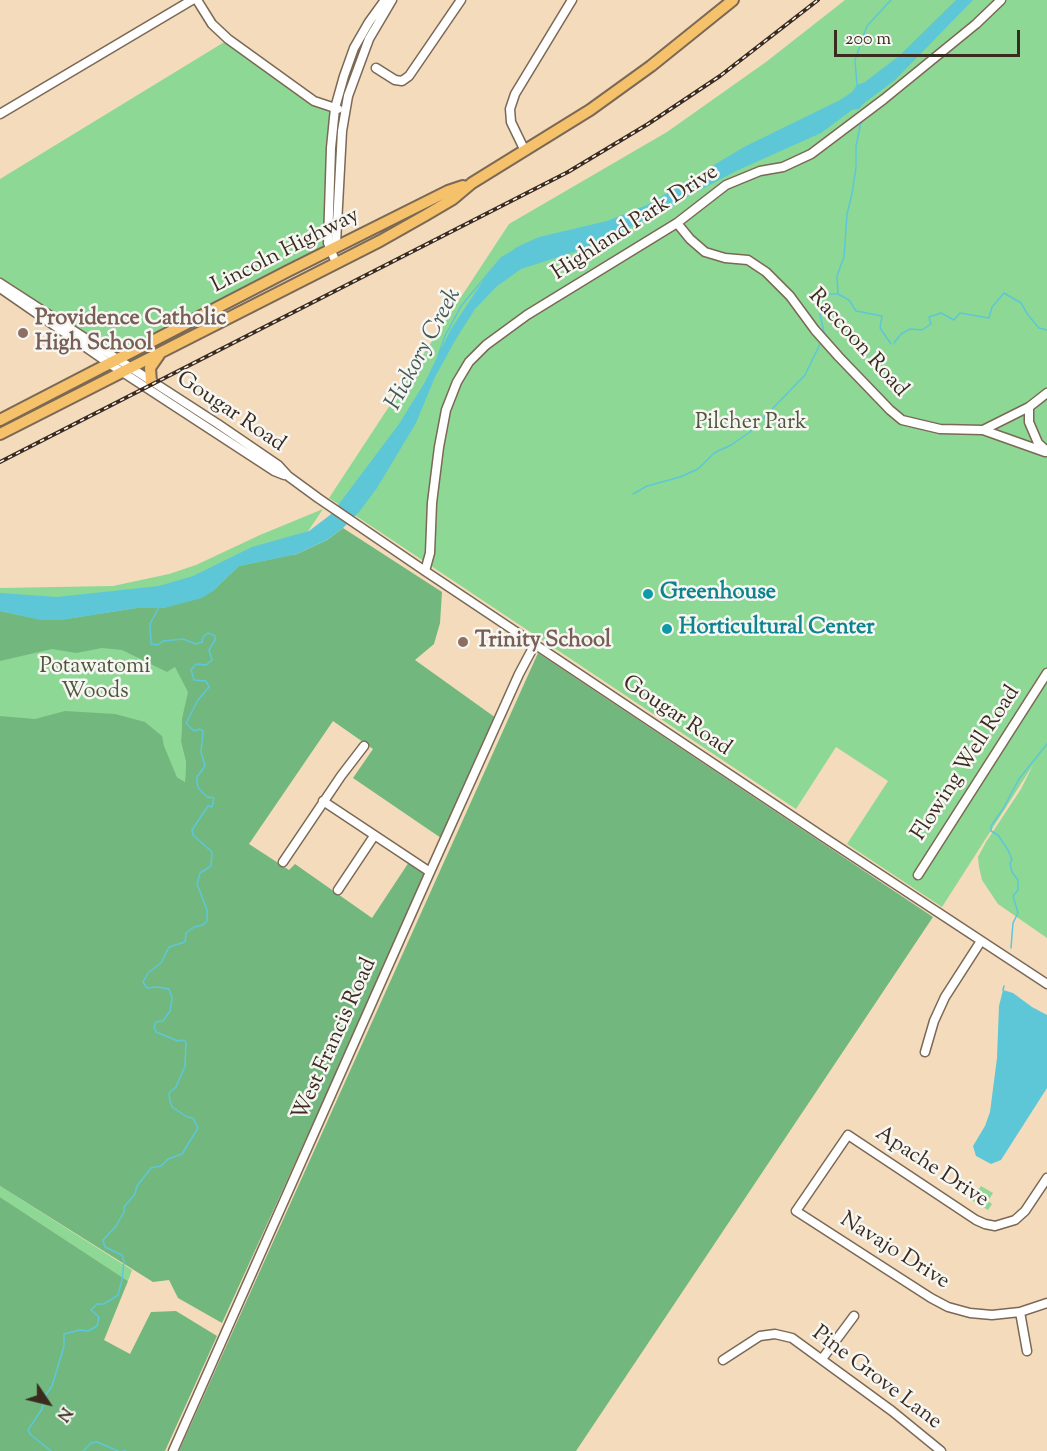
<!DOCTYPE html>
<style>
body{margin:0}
#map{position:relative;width:1047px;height:1451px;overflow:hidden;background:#f3dbbc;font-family:"Sorts Mill Goudy",serif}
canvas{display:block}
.north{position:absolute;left:18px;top:1373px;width:60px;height:60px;-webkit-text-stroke:4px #f6f6f2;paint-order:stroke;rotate:125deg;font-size:16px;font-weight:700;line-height:24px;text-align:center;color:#3b2a1e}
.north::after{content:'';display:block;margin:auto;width:21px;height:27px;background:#3b2a1e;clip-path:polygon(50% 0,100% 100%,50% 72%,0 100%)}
.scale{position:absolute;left:834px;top:30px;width:186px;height:27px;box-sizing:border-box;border:3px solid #3b2a1e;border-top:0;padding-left:8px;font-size:18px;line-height:21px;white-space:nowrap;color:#3b2a1e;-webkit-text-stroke:4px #f6f6f2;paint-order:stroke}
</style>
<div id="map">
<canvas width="1047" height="1451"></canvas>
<div class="north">N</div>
<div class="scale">200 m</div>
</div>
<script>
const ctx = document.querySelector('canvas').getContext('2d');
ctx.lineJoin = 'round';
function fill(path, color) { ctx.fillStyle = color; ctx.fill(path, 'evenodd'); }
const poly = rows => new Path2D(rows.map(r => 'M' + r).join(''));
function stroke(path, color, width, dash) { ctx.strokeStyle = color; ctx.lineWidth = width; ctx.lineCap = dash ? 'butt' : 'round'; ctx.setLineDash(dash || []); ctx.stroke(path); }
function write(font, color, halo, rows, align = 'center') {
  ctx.font = font + ' "Sorts Mill Goudy",serif'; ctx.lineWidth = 5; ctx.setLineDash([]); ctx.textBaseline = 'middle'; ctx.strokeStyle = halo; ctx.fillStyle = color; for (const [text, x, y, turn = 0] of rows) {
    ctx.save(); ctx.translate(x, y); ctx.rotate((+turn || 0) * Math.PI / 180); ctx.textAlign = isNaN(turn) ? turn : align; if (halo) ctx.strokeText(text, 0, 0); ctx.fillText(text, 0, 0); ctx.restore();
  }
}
const green = poly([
 [845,0,1047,0,1047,938,998,904,982,880,979,867,978,857,986,842,1021,789,1033,765,942,907,847,844,888,781,836,747,796,809,329,498,509,224,667,132,766,62],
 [226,41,331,111,328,248,119,356,0,282,0,179],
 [323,509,182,719,181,742,186,762,185,782,177,777,163,746,0,990,0,588,113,586,169,574,196,565,260,535],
 [0,1186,132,1270,128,1281,0,1197],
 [981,1186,993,1193,988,1201,992,1204,988,1210,972,1200]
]);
const forest = poly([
 [343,528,442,592,440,623,434,644,415,660,496,718,441,838,353,778,373,749,333,721,249,844,289,870,295,864,372,918,409,862,427,873,222,1323,178,1298,169,1280,153,1282,0,1186,0,716,35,719,65,711,115,714,145,722,162,736,164,746,177,777,185,782,186,762,181,742,182,719,188,692,175,667,167,672,122,650,102,648,76,653,52,649,0,661,0,611,28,617,60,620,137,608,164,608,213,591,239,566,297,554,327,540],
 [538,653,933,917,576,1451,179,1451],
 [0,1197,128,1281,104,1340,130,1354,151,1312,176,1311,217,1336,165,1451,0,1451]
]);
const water = poly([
 [956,0,973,0,895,80,863,104,859,109,852,110,821,133,736,171,599,244,521,269,496,287,475,309,456,339,435,377,416,423,377,488,359,512,343,528,327,540,297,554,239,566,213,591,202,598,164,608,137,608,60,620,41,620,0,611,0,593,57,597,159,586,193,576,252,547,309,531,330,515,339,504,399,424,425,382,451,329,485,278,501,259,517,247,539,237,607,221,647,205,744,147,840,100,852,92,857,85,865,82,899,56],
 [1003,990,1013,993,1032,1007,1047,1015,1047,1088,1001,1160,991,1164,976,1156,973,1146,985,1126,990,1112,997,1058,999,1006]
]);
const stream = poly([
 [857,85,855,60,867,26,891,0],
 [838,294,837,276,844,257,847,214,852,194,856,167,856,146,861,122],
 [825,336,820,315,820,300,830,294,838,294,849,300,856,311,882,316,880,328,891,344],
 [894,343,901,334,910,329,922,330,931,324,929,317,941,313,954,320,960,313,989,318,992,307,1004,293,1021,303,1028,315,1039,328,1047,330],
 [438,356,445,336,461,306,501,258,510,253],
 [633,494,647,486,680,477,698,469,714,453,731,445,750,432,805,375,821,342],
 [1011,948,1013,923,1018,913,1013,896,1018,890,1018,880,1012,872,1010,863,1012,860,1008,850,998,835,991,831,991,826,1003,809,1019,779,1047,744],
 [1003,990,1004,986],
 [51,1451,31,1435,28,1430,42,1409,45,1396,52,1386,64,1346,64,1334,80,1330,88,1331,97,1326,99,1317,91,1310,97,1304,104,1304,118,1295,122,1280,124,1261,122,1255,105,1247,103,1240,116,1226,124,1212,124,1207,135,1194,137,1186,151,1168,161,1166,168,1159,182,1154,198,1128,193,1118,187,1117,172,1107,170,1101,169,1093,176,1087,185,1066,186,1042,183,1040,178,1041,156,1032,154,1027,156,1022,163,1021,170,1011,172,998,169,989,157,987,147,988,143,982,148,973,161,963,169,947,185,942,186,933,194,927,203,925,207,921,207,910,197,884,200,873,211,866,212,852,193,835,192,830,208,806,212,807,214,798,207,797,199,789,197,783,197,777,205,766,201,752,203,731,200,729,194,731,186,723,198,700,209,687,206,681,194,680,191,670,196,664,206,665,212,660,209,650,215,640,215,636,208,633,203,637,202,642,196,644,183,639,163,641,158,645,151,644,150,624,159,607],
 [83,1451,91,1443,97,1442,118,1451],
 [123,1451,126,1451]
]);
const minor = poly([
 [197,0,212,24,228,39,314,101,338,109],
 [376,68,395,80,402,81,409,76,461,0],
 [0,114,192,0],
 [525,151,511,122,510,109,515,94,572,0],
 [677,223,690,239,705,252,725,258,748,260,766,272,790,296,815,330,839,357,890,410,902,420,940,429,983,430,1029,407],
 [332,250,336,243,342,131,348,96,369,39,392,0],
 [336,263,328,243,331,148,335,108,344,76,354,48,369,22,385,0],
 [0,283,218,424,278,465,288,476,318,498,425,571,822,836,1047,984],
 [0,288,110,364,274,471,284,475],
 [1047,393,1029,407,1029,422,1038,443,1047,451],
 [983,430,1045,452],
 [425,571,430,553,432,503,439,447,446,410,457,382,469,362,486,345,527,315,677,223,726,185,760,171,783,167,811,154,884,99,976,24,1001,0],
 [323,801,430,872],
 [283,862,341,776,364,746],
 [918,875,1047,673],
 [338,890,374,836],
 [925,1052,934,1021,945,997,981,941],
 [1047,1178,1025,1211,1015,1220,995,1226,985,1224,976,1220,848,1135,796,1211,931,1298,948,1307,970,1313,992,1315,1020,1312,1047,1303],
 [1020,1312,1027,1351],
 [822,1359,854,1316],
 [723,1360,760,1336,775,1334,792,1338,892,1411,941,1451],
 [173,1451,430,872,519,674,535,644]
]);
const major = poly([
 [151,382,150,368,159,355],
 [0,420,288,271,448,191,463,186],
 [0,434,380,241,426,215,453,199,472,183,590,110,651,66,733,0]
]);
const rail = poly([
 [0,462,568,172,648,124,720,76,818,0]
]);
const markers = [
 [23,333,6,"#8d6e63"],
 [648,594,6,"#0f9aa8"],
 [667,629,6,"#0f9aa8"],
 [463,642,6,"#8d6e63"]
];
const streetNames = [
 ["Highland Park Drive",636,224,-33],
 ["Lincoln Highway",286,252,-27],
 ["Raccoon Road",857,344,48],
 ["Gougar Road",230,413,34],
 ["Gougar Road",676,717,34],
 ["Flowing Well Road",967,764,-57],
 ["West Francis Road",336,1040,-66],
 ["Apache Drive",931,1168,33],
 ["Navajo Drive",894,1252,32],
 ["Pine Grove Lane",876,1379,37]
];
const educationNames = [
 ["Providence Catholic",35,320],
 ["High School",35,345],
 ["Trinity School",475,642]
];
const parkNames = [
 ["Pilcher Park",751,424],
 ["Potawatomi",95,668],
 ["Woods",95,693]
];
const cultureNames = [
 ["Greenhouse",660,594],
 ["Horticultural Center",679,629]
];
const waterNames = [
 ["Hickory Creek",425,350,-62]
];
fill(green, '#8dd894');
fill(forest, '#72b87e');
fill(water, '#5dc7d8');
stroke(stream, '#5dc7d8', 1.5);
stroke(minor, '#7b6855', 11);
stroke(major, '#7b6855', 14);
stroke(minor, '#fff', 8);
stroke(major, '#f5c16b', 10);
stroke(rail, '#3b2a1e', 4);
stroke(rail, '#f6f6f2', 1.5, [4.5]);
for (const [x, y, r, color] of markers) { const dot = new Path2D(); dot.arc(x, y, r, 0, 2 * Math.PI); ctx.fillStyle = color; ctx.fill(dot); stroke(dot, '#f6f6f2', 2); }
write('22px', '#3b2a1e', '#f6f6f2', streetNames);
write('bold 22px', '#785e54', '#f6f6f2', educationNames, 'left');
write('22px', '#50563c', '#f6f6f2', parkNames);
write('bold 22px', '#0d838f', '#f6f6f2', cultureNames, 'left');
write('italic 24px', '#455956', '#f6f6f2', waterNames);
</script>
